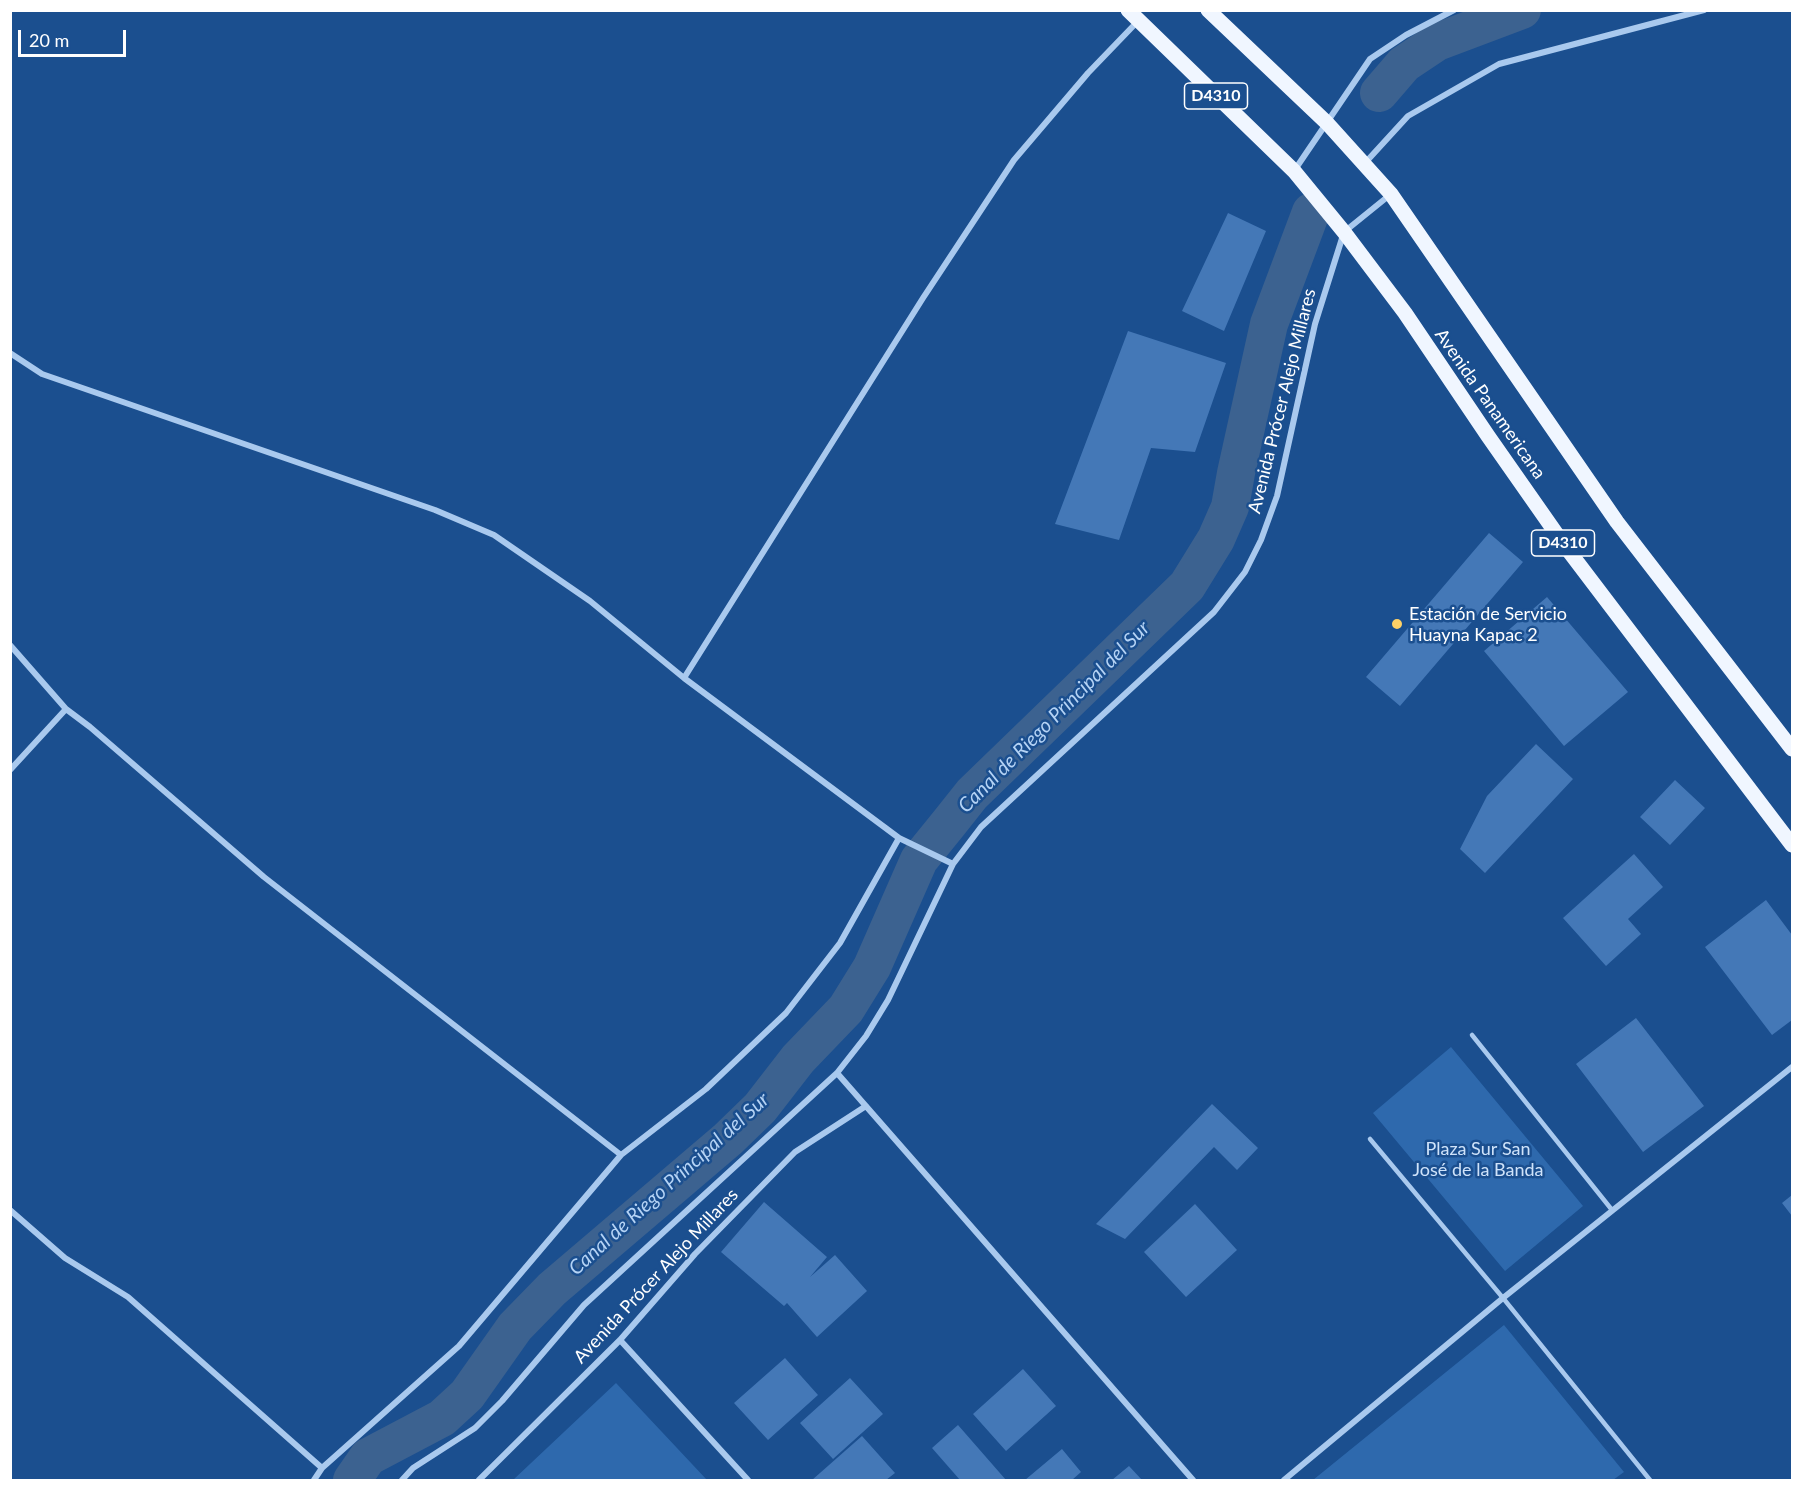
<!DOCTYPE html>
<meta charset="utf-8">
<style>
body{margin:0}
#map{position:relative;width:1803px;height:1491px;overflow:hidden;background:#1b4f8f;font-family:Lato,sans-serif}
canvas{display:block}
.frame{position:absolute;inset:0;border:12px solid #fff;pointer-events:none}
.scale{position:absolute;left:18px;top:30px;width:108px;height:27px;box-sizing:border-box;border:3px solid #fff;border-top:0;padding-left:8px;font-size:18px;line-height:21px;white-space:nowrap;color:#fff;-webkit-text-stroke:4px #1b4f8f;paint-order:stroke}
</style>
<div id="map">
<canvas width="1803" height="1491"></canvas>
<div class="frame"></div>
<div class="scale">20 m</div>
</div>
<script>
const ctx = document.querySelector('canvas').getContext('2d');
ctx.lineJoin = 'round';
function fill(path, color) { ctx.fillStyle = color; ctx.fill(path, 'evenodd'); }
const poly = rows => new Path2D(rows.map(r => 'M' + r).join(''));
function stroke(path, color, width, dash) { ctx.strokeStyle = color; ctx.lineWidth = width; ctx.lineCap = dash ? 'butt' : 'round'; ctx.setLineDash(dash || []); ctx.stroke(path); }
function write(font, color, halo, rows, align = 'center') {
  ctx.font = font + ' Lato,sans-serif'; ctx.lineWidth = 5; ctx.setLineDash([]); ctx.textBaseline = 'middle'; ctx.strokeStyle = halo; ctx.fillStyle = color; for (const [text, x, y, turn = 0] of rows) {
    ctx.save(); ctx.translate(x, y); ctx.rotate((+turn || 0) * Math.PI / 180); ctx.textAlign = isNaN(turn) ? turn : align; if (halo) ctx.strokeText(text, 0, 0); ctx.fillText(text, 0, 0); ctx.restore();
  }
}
const green = poly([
 [1451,1047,1583,1206,1505,1271,1373,1113],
 [1504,1325,1624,1472,1613,1480,1313,1480],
 [616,1383,707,1480,513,1480]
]);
const canal = poly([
 [1379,93,1404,64,1437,42,1522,10],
 [352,1480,368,1457,442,1418,467,1395,515,1327,552,1289,728,1139,760,1108,798,1059,846,1009,872,967,919,860,949,823,972,794,1187,586,1216,539,1230,507,1236,473,1269,324,1311,212]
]);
const building = poly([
 [1228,213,1266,231,1224,331,1182,311],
 [1128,331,1226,363,1195,452,1151,448,1119,540,1055,524],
 [1489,533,1523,562,1400,706,1366,677],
 [1547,597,1628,692,1564,746,1484,651],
 [1536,744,1573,779,1485,873,1460,849,1487,796],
 [1675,780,1705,808,1670,845,1640,817],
 [1634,854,1663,887,1628,919,1641,934,1606,966,1563,918],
 [1766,900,1792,935,1792,1020,1772,1035,1705,947],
 [1636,1018,1704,1106,1643,1152,1576,1064],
 [1212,1104,1258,1148,1237,1170,1214,1147,1125,1239,1096,1224],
 [1792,1195,1792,1216,1782,1203],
 [764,1202,827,1257,810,1277,835,1255,867,1291,817,1337,787,1303,784,1306,721,1252],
 [1195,1204,1237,1250,1186,1297,1144,1252],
 [785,1358,818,1395,768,1440,734,1403],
 [1023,1369,1056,1406,1006,1451,973,1414],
 [850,1378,883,1414,833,1459,800,1423],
 [958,1425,1006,1480,960,1480,932,1448],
 [862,1436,895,1473,886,1480,812,1480],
 [1062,1449,1081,1472,1072,1480,1025,1480],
 [1129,1466,1142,1480,1112,1480]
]);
const service = poly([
 [1472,1035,1612,1210],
 [1370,1139,1503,1298,1650,1480]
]);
const minor = poly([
 [1365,163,1408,116,1499,64,1704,10],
 [1294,171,1370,59,1406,35,1454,10],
 [10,353,42,374,435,510,494,535,590,601,684,678,899,838,953,864],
 [10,645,66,709,90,727,264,877,621,1155],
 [684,678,923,298,1014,160,1088,73,1138,21],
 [10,770,66,709],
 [837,1073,1193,1480],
 [10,1210,65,1258,128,1297,322,1468],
 [620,1340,748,1480],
 [314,1480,322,1468,459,1346,621,1155,706,1089,786,1013,840,943,899,838],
 [402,1480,413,1468,475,1428,502,1401,584,1305,837,1073,866,1036,888,1000,953,864,981,827,1214,612,1245,572,1261,540,1277,496,1315,324,1344,232,1391,194],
 [479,1480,620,1340,695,1254,795,1152,866,1106],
 [1284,1480,1503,1298,1792,1067]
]);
const primary = poly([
 [1128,10,1294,171,1344,232,1405,313,1488,436,1565,546,1792,845],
 [1208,10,1327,123,1391,194,1617,522,1792,749]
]);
const markers = [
 [1397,624,6,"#ffd166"]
];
const shields = [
 [1216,96,63],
 [1563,543,63]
];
const shieldNames = [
 ["D4310",1216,96],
 ["D4310",1563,543]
];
const streetNames = [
 ["Avenida Prócer Alejo Millares",1282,401,-76],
 ["Avenida Panamericana",1490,404,55],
 ["Avenida Prócer Alejo Millares",656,1276,-47]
];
const poiNames = [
 ["Estación de Servicio",1409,614],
 ["Huayna Kapac 2",1409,635]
];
const parkNames = [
 ["Plaza Sur San",1478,1149],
 ["José de la Banda",1478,1170]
];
const waterNames = [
 ["Canal de Riego Principal del Sur",1054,717,-45],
 ["Canal de Riego Principal del Sur",669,1184,-42]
];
fill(green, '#2e69ad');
stroke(canal, '#3c6290', 38);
fill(building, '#4478b7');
stroke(service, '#a9c9ee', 4.5);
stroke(minor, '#a9c9ee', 6);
stroke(primary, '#f0f6ff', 15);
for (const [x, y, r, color] of markers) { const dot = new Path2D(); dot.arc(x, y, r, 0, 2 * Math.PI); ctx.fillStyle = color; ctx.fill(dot); stroke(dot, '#1b4f8f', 2); }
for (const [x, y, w] of shields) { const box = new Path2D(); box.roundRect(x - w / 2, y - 13, w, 26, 4.5); ctx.fillStyle = '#1b4f8f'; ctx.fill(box); stroke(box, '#fff', 1.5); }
write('bold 16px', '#fff', null, shieldNames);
write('18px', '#fff', '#1b4f8f', streetNames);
write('18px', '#fff', '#1b4f8f', poiNames, 'left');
write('18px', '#cfe3fa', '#1b4f8f', parkNames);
write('italic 20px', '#b5d3f5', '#1b4f8f', waterNames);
</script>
